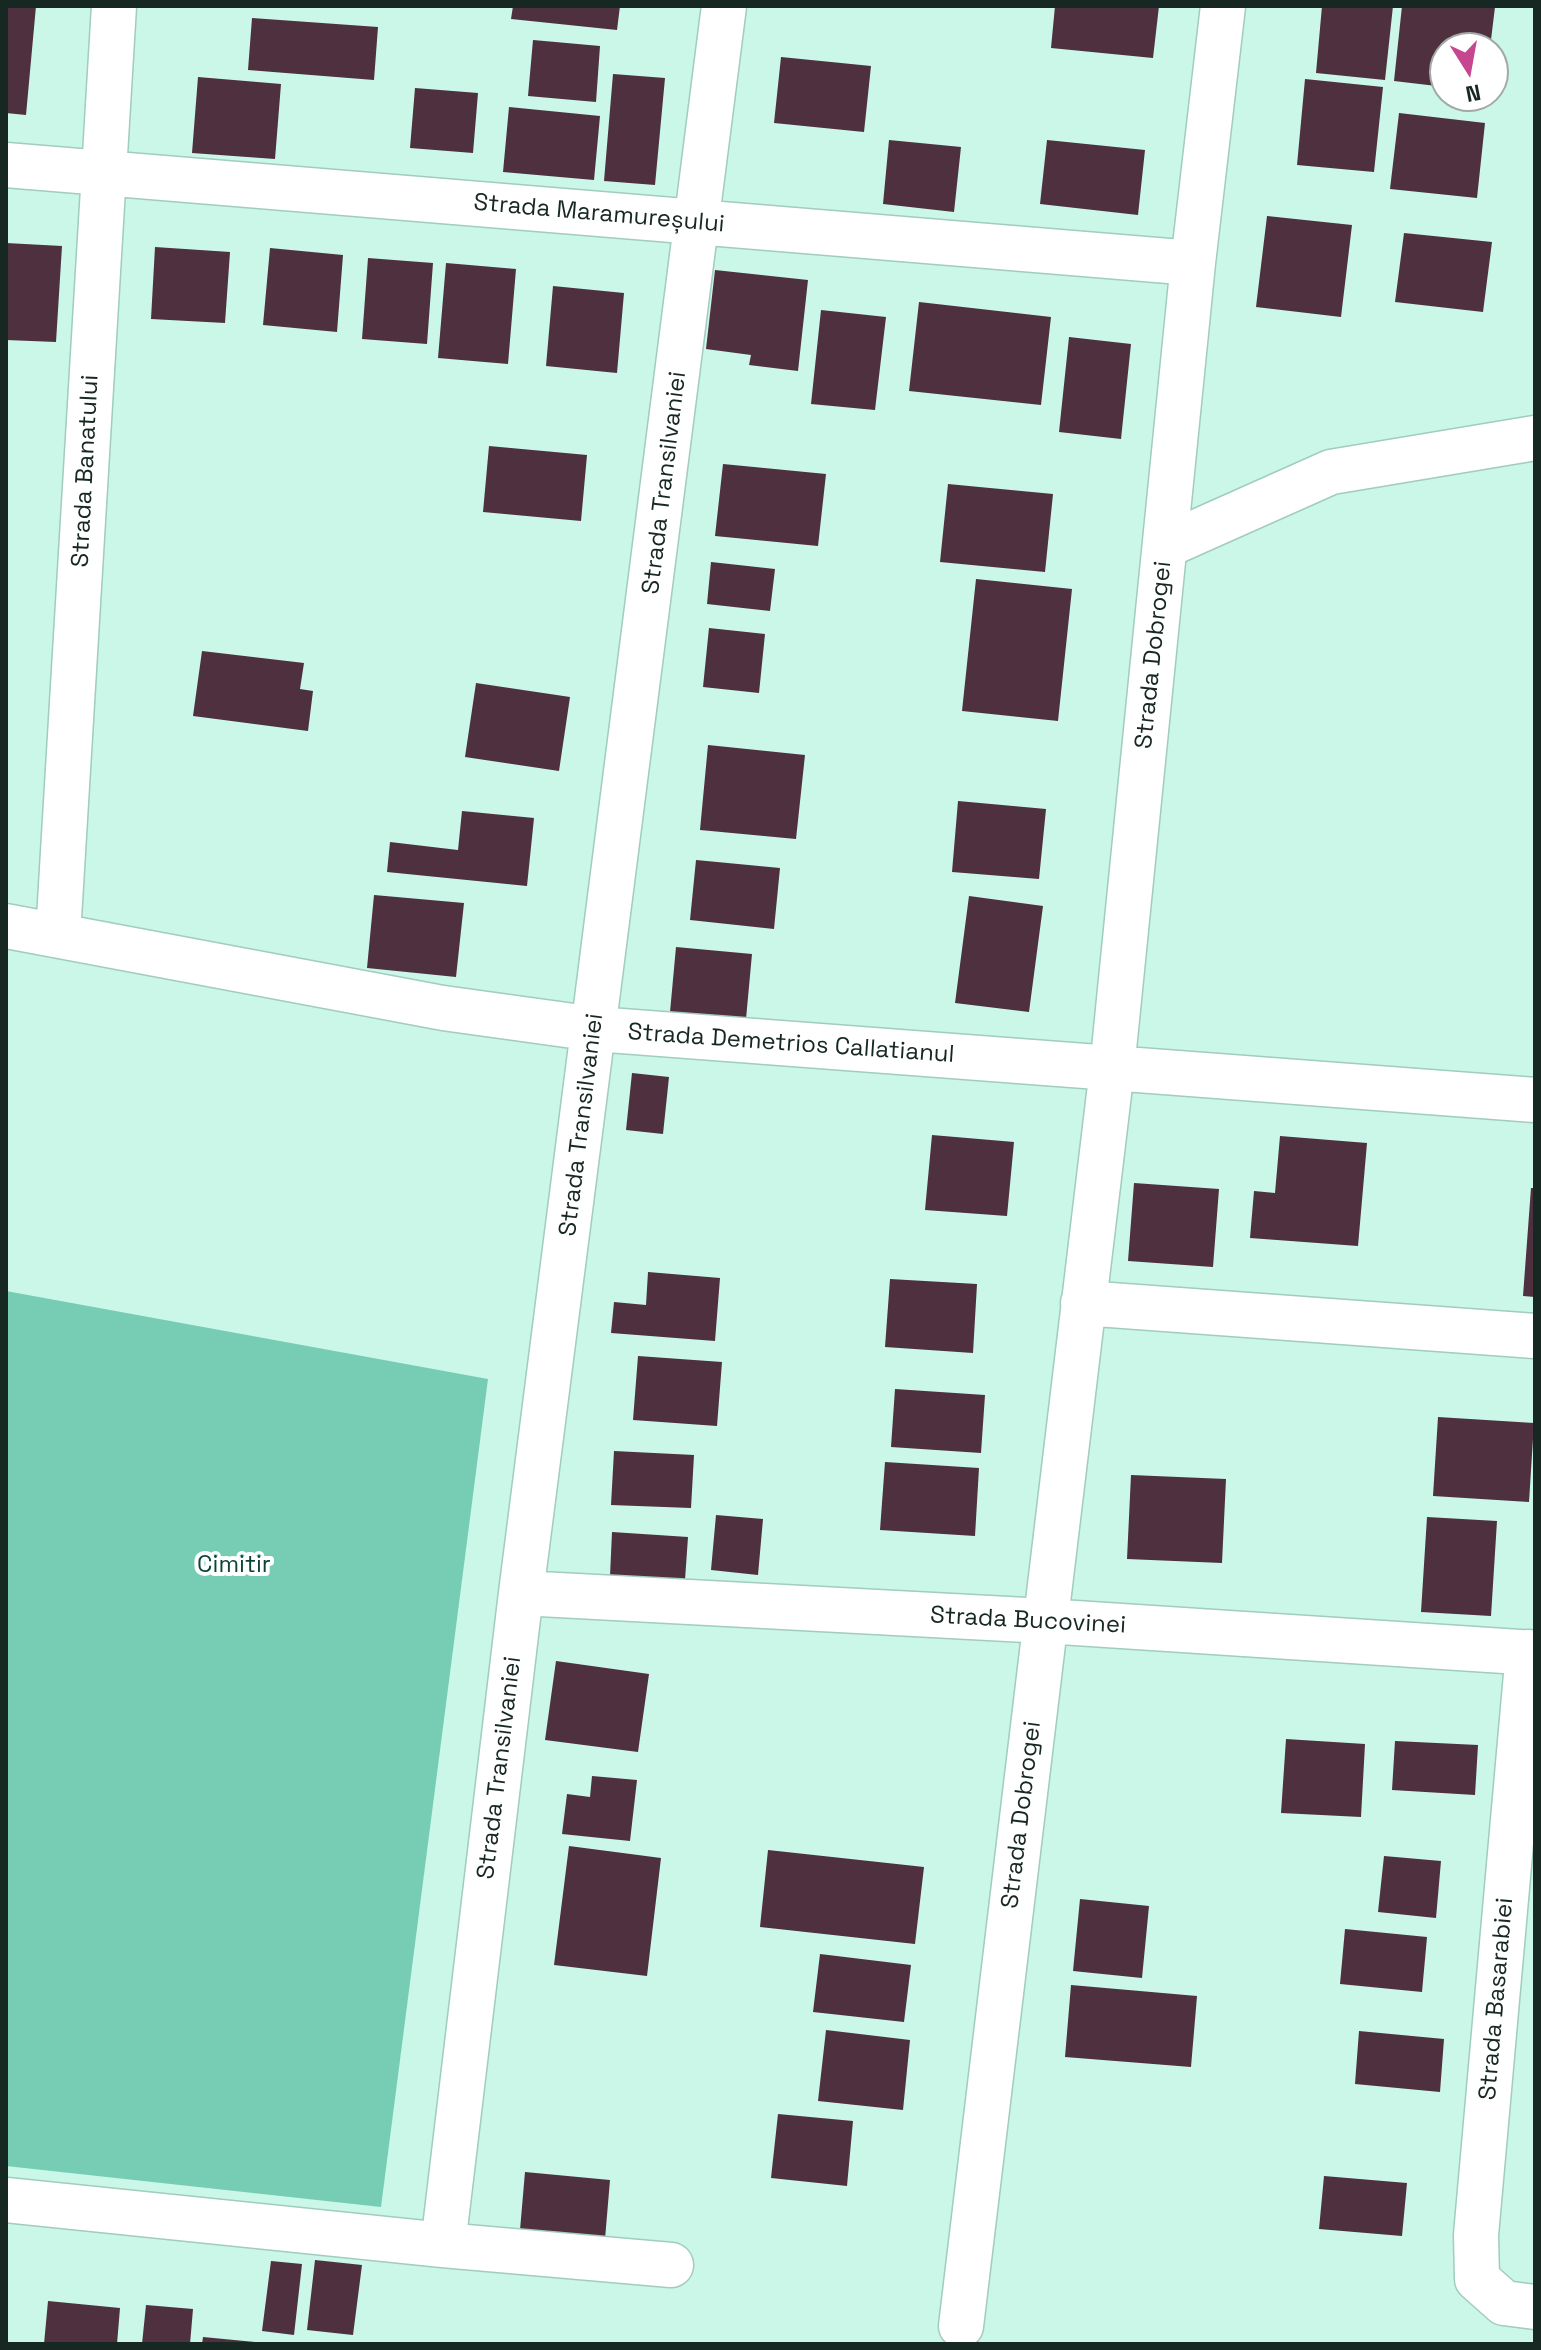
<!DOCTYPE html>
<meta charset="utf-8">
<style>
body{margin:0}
#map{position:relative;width:1541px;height:2350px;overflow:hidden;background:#caf7e8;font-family:"Space Grotesk",sans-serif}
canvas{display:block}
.frame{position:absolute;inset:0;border:8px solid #172822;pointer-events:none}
.north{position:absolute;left:1429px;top:32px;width:80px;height:80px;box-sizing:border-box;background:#fff;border:2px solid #a2a9a7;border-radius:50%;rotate:169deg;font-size:22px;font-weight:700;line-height:32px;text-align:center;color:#172822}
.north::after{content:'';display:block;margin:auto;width:28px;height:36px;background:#c74690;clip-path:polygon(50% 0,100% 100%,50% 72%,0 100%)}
</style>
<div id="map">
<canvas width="1541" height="2350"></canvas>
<div class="frame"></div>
<div class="north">N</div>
</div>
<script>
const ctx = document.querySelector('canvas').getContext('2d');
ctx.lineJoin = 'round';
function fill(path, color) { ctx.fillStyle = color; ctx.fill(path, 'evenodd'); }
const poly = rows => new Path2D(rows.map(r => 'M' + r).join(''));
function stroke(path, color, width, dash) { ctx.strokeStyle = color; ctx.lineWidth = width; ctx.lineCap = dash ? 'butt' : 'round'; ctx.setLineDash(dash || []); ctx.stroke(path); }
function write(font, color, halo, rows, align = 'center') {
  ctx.font = font + ' "Space Grotesk",sans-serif'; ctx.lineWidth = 8; ctx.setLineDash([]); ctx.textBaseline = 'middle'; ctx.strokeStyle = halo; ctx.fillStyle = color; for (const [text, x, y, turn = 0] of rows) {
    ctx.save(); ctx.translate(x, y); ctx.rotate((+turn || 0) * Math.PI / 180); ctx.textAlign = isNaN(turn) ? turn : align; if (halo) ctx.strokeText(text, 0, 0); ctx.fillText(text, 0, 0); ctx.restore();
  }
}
const green = poly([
 [6,1291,488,1379,381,2207,6,2166]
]);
const building = poly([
 [6,6,36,6,26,115,6,113],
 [513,6,620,6,617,30,511,19],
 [1055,6,1159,6,1153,58,1051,48],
 [1322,6,1393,6,1385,80,1316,73],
 [1402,6,1495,7,1490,48,1445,48,1445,87,1394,81],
 [252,18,378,27,374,80,248,70],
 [533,40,600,46,596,102,528,96],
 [781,57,871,66,864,132,774,123],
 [613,74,665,78,655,185,604,181],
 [198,77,281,84,275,159,192,153],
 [1305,79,1383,87,1374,172,1297,165],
 [415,88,478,93,473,153,410,148],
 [509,107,600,116,594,180,503,172],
 [1399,113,1485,123,1477,198,1390,189],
 [889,140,961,147,954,212,883,204],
 [1047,140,1145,150,1138,215,1040,204],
 [1267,216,1352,225,1341,317,1256,307],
 [1404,233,1492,242,1483,312,1395,302],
 [6,243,62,246,56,342,6,340],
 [155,247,230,252,225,323,151,319],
 [270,248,343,255,337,332,263,325],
 [368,258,433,263,427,344,362,339],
 [446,263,516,269,508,364,438,358],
 [715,270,808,280,798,371,749,365,751,355,706,349],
 [553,286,624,293,617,373,546,366],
 [919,302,1051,317,1041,405,909,391],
 [821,310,886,317,875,410,811,404],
 [1069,337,1131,344,1121,439,1059,432],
 [489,446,587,455,581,521,483,512],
 [723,464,826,474,818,546,715,536],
 [948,484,1053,494,1045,572,940,562],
 [711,562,775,569,770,611,707,604],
 [976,579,1072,589,1058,721,962,711],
 [709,628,765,634,759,693,703,687],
 [202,651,304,663,300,689,313,691,308,731,193,716],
 [476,683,570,697,559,771,465,757],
 [708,745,805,755,796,839,700,830],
 [958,801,1046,809,1039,879,952,872],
 [462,811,534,818,527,886,387,872,390,842,458,850],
 [696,860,780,868,774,929,690,920],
 [374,895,464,903,456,977,367,968],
 [969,896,1043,906,1029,1012,955,1003],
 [676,947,752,954,746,1019,670,1012],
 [632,1073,669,1077,663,1134,626,1130],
 [932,1135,1014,1142,1007,1216,925,1210],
 [1280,1136,1367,1143,1358,1246,1250,1238,1254,1191,1275,1193],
 [1134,1183,1219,1189,1213,1267,1128,1261],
 [1531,1188,1535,1188,1535,1297,1523,1296],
 [648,1272,720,1278,715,1341,611,1333,614,1302,646,1305],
 [890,1279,977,1284,973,1353,885,1347],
 [638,1356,722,1362,717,1426,633,1420],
 [895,1389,985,1395,981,1453,891,1447],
 [1438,1417,1534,1423,1529,1502,1433,1496],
 [614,1451,694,1455,691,1508,611,1505],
 [885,1462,979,1468,975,1536,880,1530],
 [1131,1475,1226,1479,1222,1563,1127,1559],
 [716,1515,763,1519,758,1575,711,1570],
 [1427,1517,1497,1521,1491,1616,1421,1612],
 [612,1532,688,1537,685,1580,610,1576],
 [556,1661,649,1674,638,1752,545,1740],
 [1286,1739,1365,1744,1361,1817,1281,1813],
 [1395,1741,1478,1745,1475,1795,1392,1790],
 [592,1776,637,1780,630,1841,562,1834,567,1794,590,1797],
 [569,1846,661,1858,647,1976,554,1965],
 [768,1850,924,1867,915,1944,760,1927],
 [1384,1856,1441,1861,1436,1918,1378,1912],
 [1080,1899,1149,1906,1142,1978,1073,1971],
 [1345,1929,1427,1937,1422,1992,1340,1984],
 [820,1954,911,1965,904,2022,813,2012],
 [1071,1985,1197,1996,1191,2067,1065,2057],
 [826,2030,910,2040,903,2110,818,2101],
 [1359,2031,1444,2039,1440,2092,1355,2084],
 [778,2114,853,2121,847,2186,771,2178],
 [525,2172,610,2180,605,2239,520,2230],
 [1324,2176,1407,2183,1402,2236,1319,2229],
 [315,2260,362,2265,353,2335,307,2330],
 [271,2261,302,2264,294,2335,262,2331],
 [48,2301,120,2308,117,2344,44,2344],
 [146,2305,193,2309,190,2344,142,2344],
 [203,2337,255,2342,255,2344,202,2344]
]);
const minor = poly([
 [6,165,1193,263],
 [1165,546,1331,472,1535,438],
 [6,926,443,1008,595,1029,1535,1100],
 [58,935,114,6],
 [1083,1303,1535,1336],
 [521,1593,1045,1621,1535,1653],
 [1528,1652,1476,2235,1477,2279,1504,2303,1535,2307],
 [6,2200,443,2245,671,2265],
 [443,2245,521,1593,724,6],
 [961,2326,1112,1069,1193,263,1223,6]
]);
const streetNames = [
 ["Strada Maramureșului",599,214,5],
 ["Strada Banatului",86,471,-87],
 ["Strada Transilvaniei",665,483,-83],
 ["Strada Dobrogei",1154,655,-84],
 ["Strada Demetrios Callatianul",791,1044,4],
 ["Strada Transilvaniei",582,1125,-83],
 ["Strada Bucovinei",1028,1621,3],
 ["Strada Transilvaniei",500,1768,-83],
 ["Strada Dobrogei",1022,1815,-83],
 ["Strada Basarabiei",1497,1999,-85]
];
const parkNames = [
 ["Cimitir",234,1565]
];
fill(green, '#77cdb3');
fill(building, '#4e303f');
stroke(minor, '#a1ccbe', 47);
stroke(minor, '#fff', 44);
write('24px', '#172822', '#fff', streetNames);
write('24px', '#0c4437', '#fff', parkNames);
</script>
